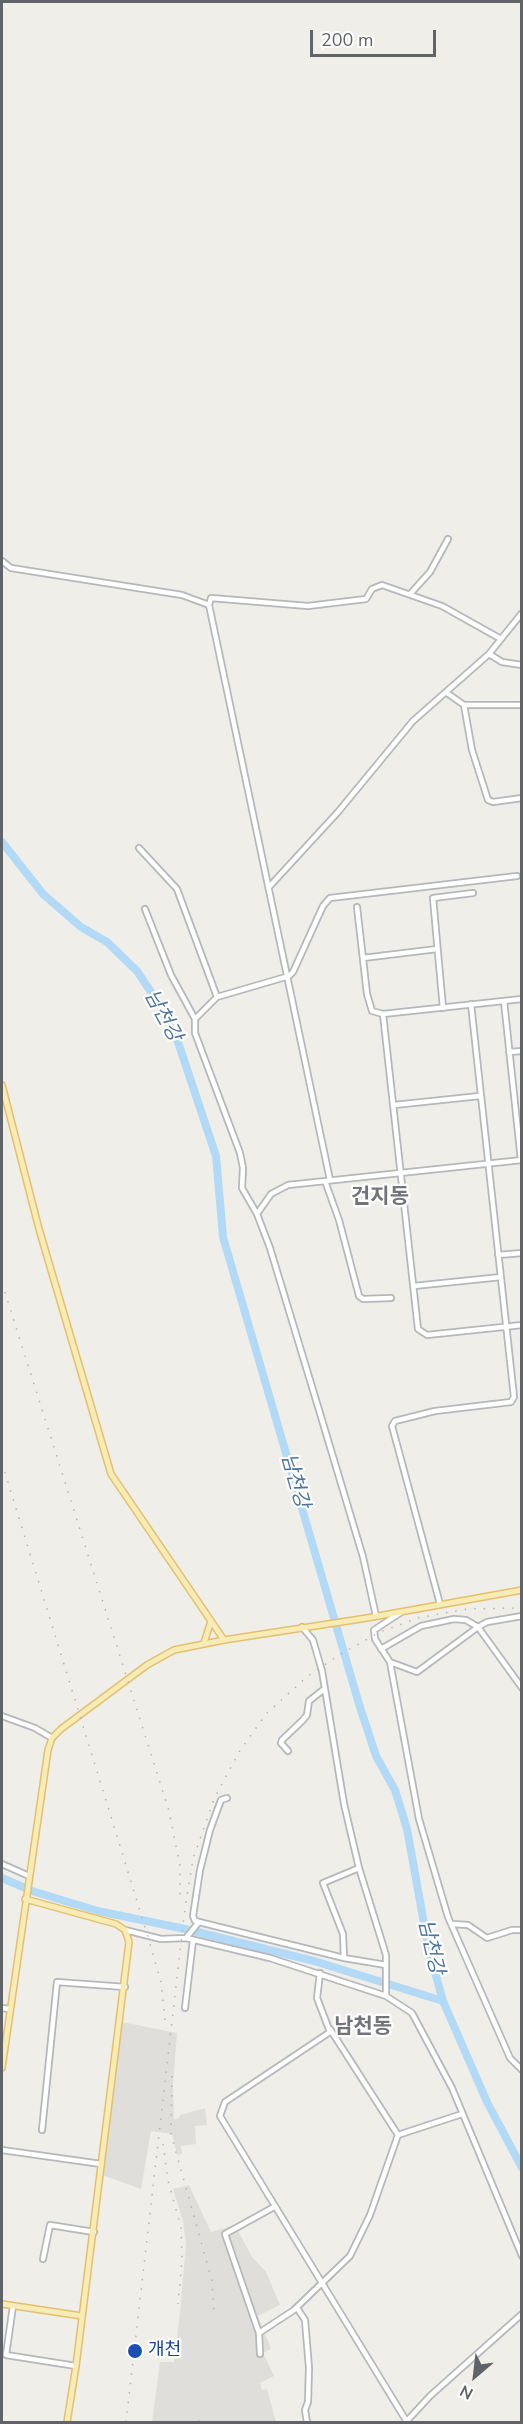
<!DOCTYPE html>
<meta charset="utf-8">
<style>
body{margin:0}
#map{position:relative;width:523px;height:2424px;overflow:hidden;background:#f0eee9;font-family:"Nunito Sans",sans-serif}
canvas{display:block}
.frame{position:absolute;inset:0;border:3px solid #606367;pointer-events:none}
.north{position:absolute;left:445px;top:2346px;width:60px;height:60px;-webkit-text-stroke:4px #fff;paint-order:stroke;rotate:208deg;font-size:16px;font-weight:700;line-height:24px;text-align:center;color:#606367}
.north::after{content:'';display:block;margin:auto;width:21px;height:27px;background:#606367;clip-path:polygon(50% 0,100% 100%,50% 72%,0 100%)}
.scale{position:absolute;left:310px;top:30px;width:126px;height:27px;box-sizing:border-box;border:3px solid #606367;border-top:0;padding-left:8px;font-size:18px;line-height:21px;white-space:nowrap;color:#606367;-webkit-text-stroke:4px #fff;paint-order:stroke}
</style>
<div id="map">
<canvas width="523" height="2424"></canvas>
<div class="frame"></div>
<div class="north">N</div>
<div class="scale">200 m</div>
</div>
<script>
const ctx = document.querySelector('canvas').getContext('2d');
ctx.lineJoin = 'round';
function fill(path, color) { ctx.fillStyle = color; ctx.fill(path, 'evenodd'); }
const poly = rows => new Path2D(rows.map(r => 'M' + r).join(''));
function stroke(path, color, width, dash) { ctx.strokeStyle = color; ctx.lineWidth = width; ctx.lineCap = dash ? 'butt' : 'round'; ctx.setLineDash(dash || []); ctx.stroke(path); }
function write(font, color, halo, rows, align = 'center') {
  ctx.font = font + ' "Nunito Sans","Noto Sans KR",sans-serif'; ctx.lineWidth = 4.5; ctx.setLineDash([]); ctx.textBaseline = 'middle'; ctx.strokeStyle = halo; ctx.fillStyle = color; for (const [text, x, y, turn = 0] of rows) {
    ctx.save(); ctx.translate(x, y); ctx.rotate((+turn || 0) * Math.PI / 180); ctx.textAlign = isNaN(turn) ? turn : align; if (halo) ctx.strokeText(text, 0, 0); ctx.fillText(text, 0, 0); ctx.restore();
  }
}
const industrial = poly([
 [122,2022,177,2033,173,2085,174,2119,179,2118,180,2115,205,2108,207,2125,195,2126,196,2144,181,2146,182,2154,177,2155,172,2134,151,2131,141,2189,102,2175],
 [189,2185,211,2232,235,2225,252,2257,266,2272,280,2305,258,2316,271,2349,263,2353,274,2376,260,2383,262,2390,267,2389,276,2422,152,2422,160,2362,174,2362,180,2312,186,2244,183,2221,173,2189]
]);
const river = poly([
 [2,842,43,894,81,927,107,942,137,971,157,1001,178,1042,216,1156,223,1237,359,1704,376,1756,395,1790,407,1829,429,1951,443,2001,487,2102,522,2168],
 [2,1878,32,1891,98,1911,185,1929,314,1961,443,2001]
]);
const minor = poly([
 [2,561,11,568,182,595,209,605],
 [411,593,430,572,448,539],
 [489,654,502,662,522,665],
 [447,693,464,705,472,750,488,800,493,802,522,798],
 [464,705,522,705],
 [139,848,177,889,217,997],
 [269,887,338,812,413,721,489,654,522,613],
 [357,907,367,994,372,1011,383,1014],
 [145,909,171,975,195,1019],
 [363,958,437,949],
 [522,999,383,1014,418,1329,427,1335,522,1325],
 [504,1001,521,1160],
 [443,1008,433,898,473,893],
 [509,1052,522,1051],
 [394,1105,480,1096],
 [330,1180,209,605,211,598,308,606,366,599,372,589,382,585,442,606,501,639],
 [325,1181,339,1220,359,1296,363,1299,391,1298],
 [257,1214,242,1188,243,1168,240,1153,195,1033,195,1019,217,997,289,976,293,972,323,906,330,898,517,876],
 [498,1255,522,1253],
 [414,1286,501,1277],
 [440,1604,392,1426,395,1421,435,1411,511,1402,514,1397,471,1004],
 [400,1613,374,1630,375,1639,390,1662,417,1672,478,1627,487,1622,522,1616],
 [376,1616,363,1557,319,1410,270,1248,257,1214,271,1194,288,1185,522,1160],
 [302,1627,313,1640,322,1671,344,1804,359,1868,386,1955,386,1996],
 [381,1649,421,1626,454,1619,466,1620,478,1627,522,1688],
 [390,1662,419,1819,448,1917,510,2058,522,2070],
 [2,1716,35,1728,52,1738],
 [288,1751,281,1743,282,1740,303,1720,307,1715,309,1701,323,1690],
 [227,1798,221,1800,210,1830,200,1870,193,1916,195,1921,344,1958,386,1965],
 [2,1864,29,1876],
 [452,1924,468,1925,487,1938,512,1930,522,1930],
 [125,1930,161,1939,186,1938,270,1958,386,1996,412,2013,452,2088,522,2256],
 [186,1938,199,1922],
 [344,1958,343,1934,323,1883,359,1868],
 [320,1973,317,1998,330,2032,225,2102,220,2116,407,2422],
 [2,2008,9,2009],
 [185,2008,193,1940],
 [330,2029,398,2135,462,2114],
 [42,2130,57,1982,125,1987],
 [2,2150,101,2164],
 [43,2259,50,2225,94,2232],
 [13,2306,6,2355,76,2366],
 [297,2308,305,2320,309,2368,308,2402,305,2410,307,2422],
 [259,2333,294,2310,350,2256,370,2215,398,2135],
 [260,2354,259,2333,225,2234,274,2207],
 [406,2422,430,2396,522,2314]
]);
const major = poly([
 [2,1085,39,1229,111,1474,224,1640],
 [204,1643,211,1621],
 [25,1899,116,1924,125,1930,129,1942,76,2366,67,2422],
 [2,2068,48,1750,52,1738,61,1729,147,1665,174,1650,224,1640,367,1618,522,1590],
 [2,2304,82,2316]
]);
const rail = poly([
 [2,1283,169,1811,180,1866,180,1896],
 [2,1463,148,1937,161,1982,165,2021],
 [172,2076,171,2134,212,2281,214,2313],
 [163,2144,168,2181,181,2227,182,2260,178,2304],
 [126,2422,185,1908,193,1859,214,1799,239,1752,266,1714,308,1676,339,1655,380,1632,418,1618,467,1609,522,1608],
 [199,2422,200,2414]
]);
const markers = [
 [135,2351,8,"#1a4fb4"]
];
const transitNames = [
 ["개천",148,2351]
];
const waterNames = [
 ["남천강",162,1016,61],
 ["남천강",294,1481,74],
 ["남천강",430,1947,77]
];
const quarterNames = [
 ["건지동",380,1198],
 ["남천동",363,2028]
];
fill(industrial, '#dfdedb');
stroke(river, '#b2daf7', 8);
stroke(minor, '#b5b8bb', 8);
stroke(major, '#e4c06e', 8);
stroke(minor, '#fff', 4.5);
stroke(major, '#f7ebb6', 5);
stroke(rail, '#b4b5b5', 1.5, [1.5, 8]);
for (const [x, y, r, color] of markers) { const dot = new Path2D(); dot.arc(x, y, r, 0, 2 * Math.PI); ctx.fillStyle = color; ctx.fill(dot); stroke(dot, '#fff', 2); }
write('18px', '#164399', '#fff', transitNames, 'left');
write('italic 20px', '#4c76a0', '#fff', waterNames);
write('bold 21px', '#717579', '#fff', quarterNames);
</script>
